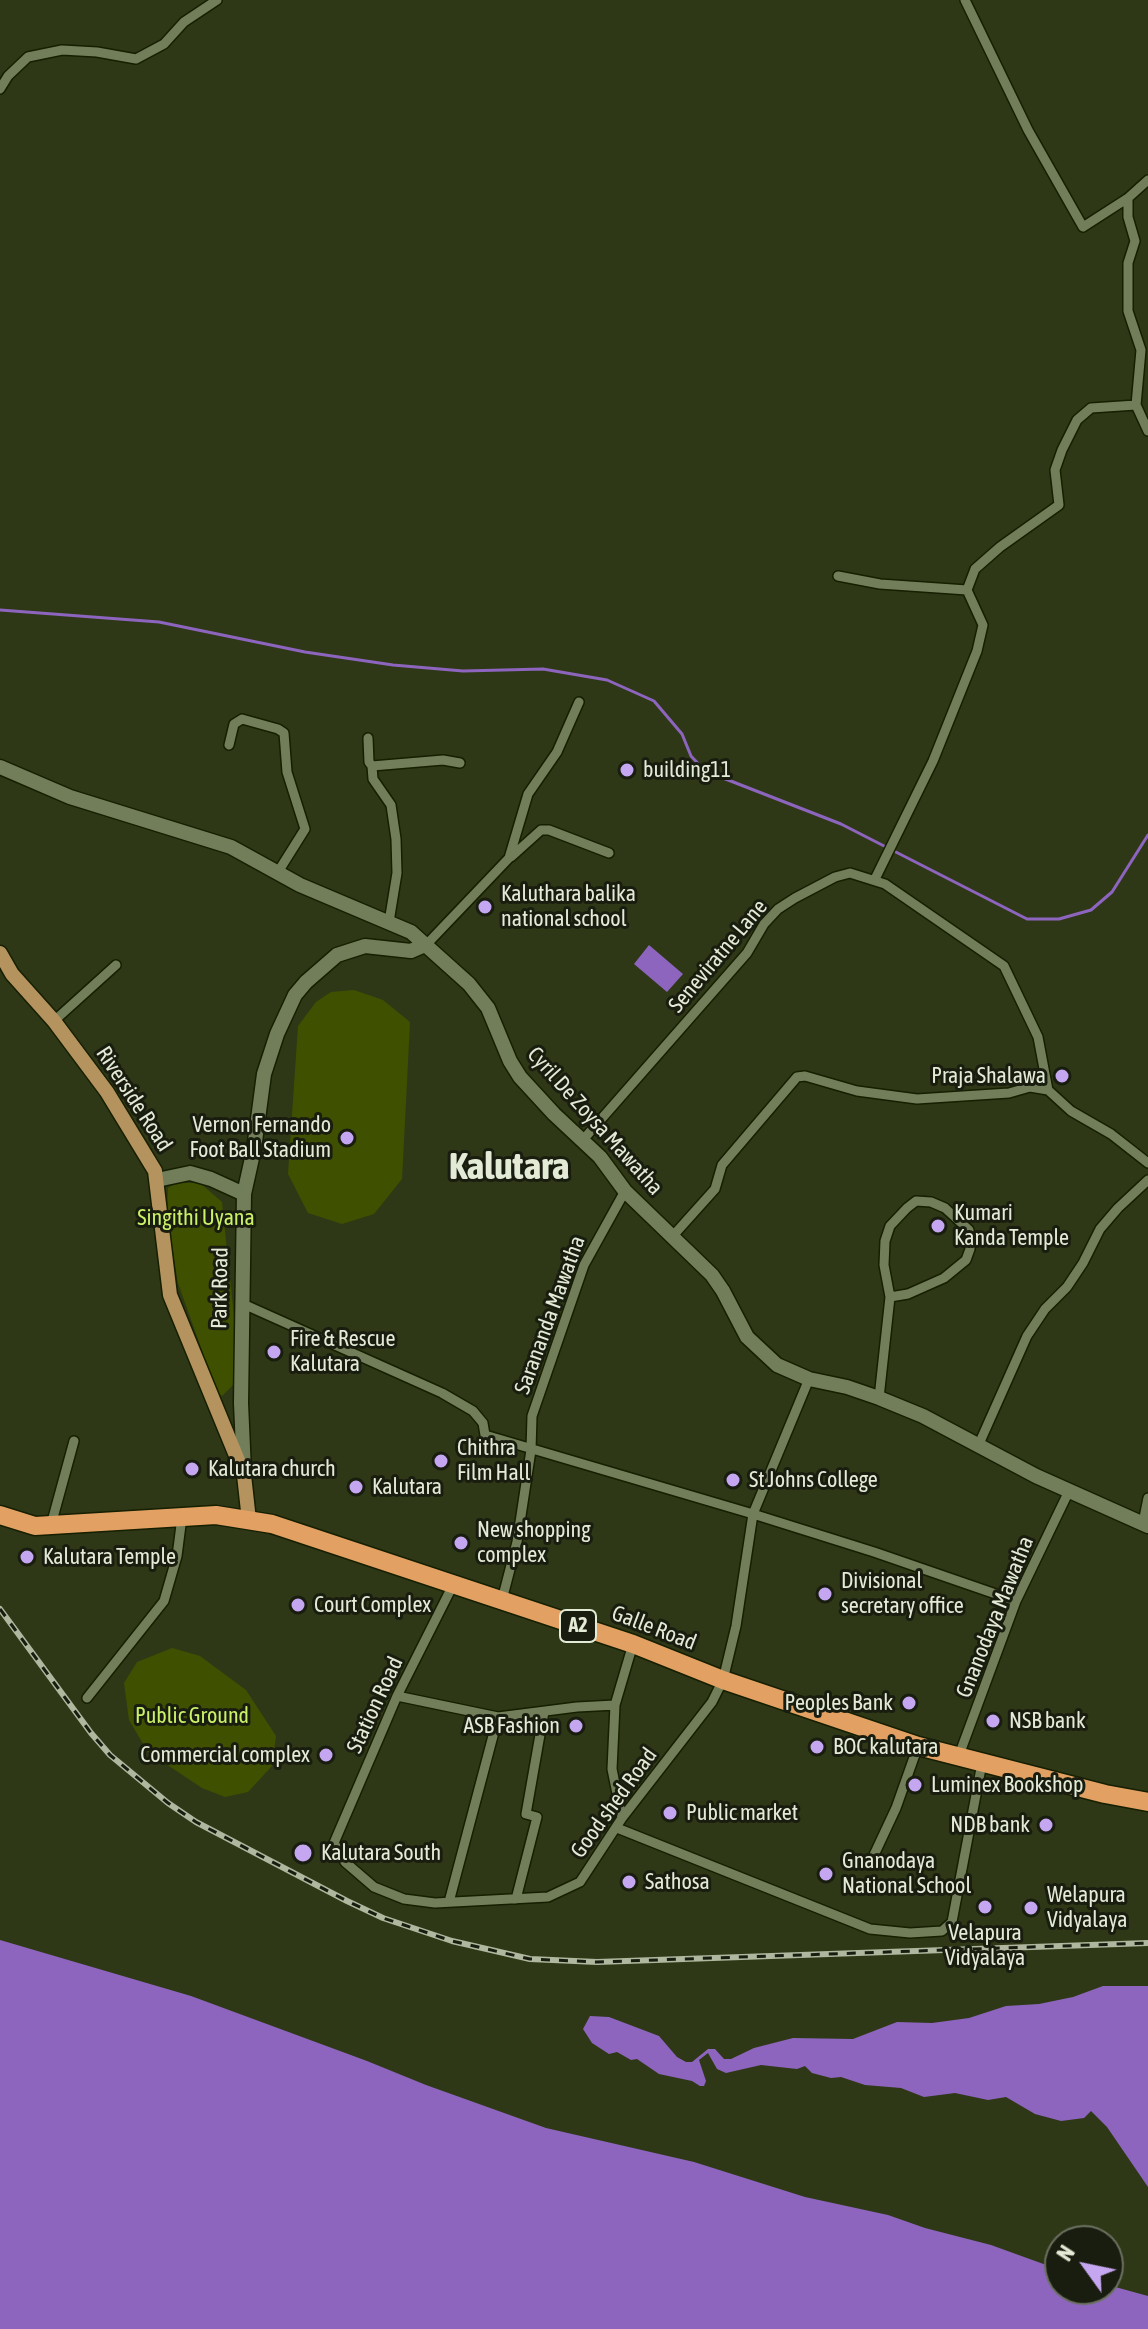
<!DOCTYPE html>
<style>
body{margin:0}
#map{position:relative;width:1148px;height:2329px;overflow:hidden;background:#2e3816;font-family:"Asap Condensed",sans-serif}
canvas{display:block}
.north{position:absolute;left:1044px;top:2225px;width:80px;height:80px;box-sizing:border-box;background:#191d0f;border:2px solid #6a6f5f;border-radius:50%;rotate:303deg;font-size:22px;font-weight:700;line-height:32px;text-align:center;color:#e3ebd7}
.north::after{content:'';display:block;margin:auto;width:28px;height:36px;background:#c5a6f0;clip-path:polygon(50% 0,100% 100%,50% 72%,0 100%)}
</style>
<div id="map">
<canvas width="1148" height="2329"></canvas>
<div class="north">N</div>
</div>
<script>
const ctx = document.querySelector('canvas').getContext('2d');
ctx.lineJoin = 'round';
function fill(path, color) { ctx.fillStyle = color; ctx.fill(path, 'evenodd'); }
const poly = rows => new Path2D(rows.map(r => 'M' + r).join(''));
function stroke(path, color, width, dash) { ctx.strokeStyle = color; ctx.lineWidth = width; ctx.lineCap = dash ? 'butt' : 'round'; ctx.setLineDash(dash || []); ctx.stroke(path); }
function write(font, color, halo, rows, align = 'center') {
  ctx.font = font + ' "Asap Condensed",sans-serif'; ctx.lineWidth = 6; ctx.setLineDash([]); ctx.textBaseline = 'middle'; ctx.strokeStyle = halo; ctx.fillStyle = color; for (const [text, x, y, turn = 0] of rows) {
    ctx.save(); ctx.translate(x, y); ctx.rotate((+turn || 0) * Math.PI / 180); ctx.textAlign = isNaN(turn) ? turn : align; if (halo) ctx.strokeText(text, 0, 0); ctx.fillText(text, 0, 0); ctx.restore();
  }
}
const green = poly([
 [354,990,383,1000,410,1022,406,1102,402,1179,374,1214,342,1224,308,1213,288,1174,298,1026,316,1002,331,992],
 [176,1183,200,1183,222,1202,235,1326,235,1383,222,1396,210,1386,204,1356,178,1283,167,1214,168,1188],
 [172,1648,200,1656,246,1690,276,1736,272,1766,248,1792,225,1797,202,1788,148,1752,129,1720,124,1683,137,1662]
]);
const water = poly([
 [649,945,683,974,667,992,634,964],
 [0,1940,191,1996,367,2061,426,2085,546,2128,694,2162,805,2197,888,2215,925,2228,991,2245,1060,2270,1060,2289,1108,2289,1108,2285,1148,2296,1148,2329,0,2329],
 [1103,1986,1148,1986,1148,2187,1107,2127,1091,2111,1084,2118,1061,2121,1035,2114,1006,2097,988,2100,955,2093,924,2097,901,2088,865,2085,841,2077,831,2078,812,2073,805,2066,797,2069,761,2065,726,2073,717,2069,708,2053,699,2060,706,2081,704,2086,700,2086,692,2081,659,2074,637,2059,631,2060,617,2052,609,2054,592,2043,583,2029,590,2016,609,2017,659,2036,677,2057,686,2062,692,2062,708,2049,715,2049,724,2059,731,2059,754,2048,793,2038,853,2039,897,2022,932,2023,969,2018,1006,2006,1039,2004,1073,1997]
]);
const stream = poly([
 [0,610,159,622,305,652,393,665,463,671,543,669,607,680,654,701,682,734,691,756,705,771,841,824,1027,919,1059,919,1091,910,1112,892,1148,835]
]);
const street = poly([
 [965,0,1028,130,1083,227,1128,198],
 [0,89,8,76,28,57,62,50,97,52,136,59,164,44,184,22,217,0],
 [1136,405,1148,431],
 [838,576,880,584,967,590],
 [368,738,369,762,372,766,443,760,460,763],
 [229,745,234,724,242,719,278,729,284,733,287,772,305,829,278,872],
 [372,766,373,779,391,805,396,839,397,873,389,922],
 [511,857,541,830,549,830,609,853],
 [875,879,933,761,977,651,983,625,967,590,975,569,1000,547,1059,505,1055,470,1062,450,1077,420,1091,408,1136,405,1141,350,1128,311,1128,263,1135,241,1128,217,1128,198,1148,180],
 [427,944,509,858,528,794,557,752,579,702],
 [54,1021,116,965],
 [1048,1090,1071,1111,1111,1134,1148,1163],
 [582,1141,747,953,764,924,778,909,795,898,835,877,850,873,885,884,1004,966,1038,1037,1048,1090],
 [671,1238,715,1189,722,1165,797,1077,805,1076,857,1091,917,1099,1009,1093,1030,1087,1048,1090],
 [241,1303,442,1393,473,1411,483,1423,485,1435,753,1514,874,1552,1016,1601],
 [879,1398,890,1297,908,1294,944,1278,966,1260,970,1249,969,1230,945,1208,931,1202,916,1201,907,1208,890,1226,885,1241,884,1265,890,1297],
 [979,1444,1027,1336,1045,1309,1067,1287,1083,1263,1100,1229,1118,1208,1148,1180],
 [1143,1523,1148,1498],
 [51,1525,74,1441],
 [453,1585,397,1696,334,1843,345,1862,374,1887,404,1899,435,1903,548,1897,580,1882,622,1818,712,1702,723,1680,736,1626,753,1514,809,1379],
 [502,1600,517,1542,531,1450,532,1416,584,1265,625,1191],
 [397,1696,498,1717,577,1707,615,1705],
 [87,1698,164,1601,177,1556,182,1517],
 [958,1758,1016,1601,1069,1491],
 [622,1818,612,1769,615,1705,633,1644],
 [617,1828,870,1929,910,1933,942,1931,952,1922,982,1763],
 [874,1855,896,1808,918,1746],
 [516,1899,537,1817,526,1814,544,1712],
 [449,1902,498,1717]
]);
const secondary = poly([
 [0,767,70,797,231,847,300,885,411,932,469,984,488,1008,510,1061,520,1077,554,1114,600,1157,625,1191,712,1275,723,1291,747,1337,777,1365,809,1379,847,1387,879,1398,923,1416,1036,1476,1148,1526],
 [157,1180,190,1173,211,1179,244,1194,241,1403,244,1471],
 [244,1194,254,1149,264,1074,277,1034,295,995,306,982,337,955,365,946,411,951,427,944]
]);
const primary = poly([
 [0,953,12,974,54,1021,107,1092,155,1171,170,1295,244,1475,249,1520]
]);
const highway = poly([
 [0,1515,35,1526,216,1515,272,1524,633,1644,723,1680,918,1746,1105,1794,1148,1802]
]);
const rail = poly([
 [0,1609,91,1733,110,1755,168,1803,196,1822,347,1901,383,1918,452,1941,530,1959,597,1962,1148,1943]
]);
const markers = [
 [627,770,8,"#c5a6f0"],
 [485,907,8,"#c5a6f0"],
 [1062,1076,8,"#c5a6f0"],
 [347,1138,8,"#c5a6f0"],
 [938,1226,8,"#c5a6f0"],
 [274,1352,8,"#c5a6f0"],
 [441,1461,8,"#c5a6f0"],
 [192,1469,8,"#c5a6f0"],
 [733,1480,8,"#c5a6f0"],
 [356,1487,8,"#c5a6f0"],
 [461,1543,8,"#c5a6f0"],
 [27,1557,8,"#c5a6f0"],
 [825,1594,8,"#c5a6f0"],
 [298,1605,8,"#c5a6f0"],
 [909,1703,8,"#c5a6f0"],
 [993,1721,8,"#c5a6f0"],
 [576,1726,8,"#c5a6f0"],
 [817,1747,8,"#c5a6f0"],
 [326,1755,8,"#c5a6f0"],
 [915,1785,8,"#c5a6f0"],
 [670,1813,8,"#c5a6f0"],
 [1046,1825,8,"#c5a6f0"],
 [303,1853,10,"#c5a6f0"],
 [826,1874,8,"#c5a6f0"],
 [629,1882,8,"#c5a6f0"],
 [985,1907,8,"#c5a6f0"],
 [1031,1908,8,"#c5a6f0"]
];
const shields = [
 [578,1626,36]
];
const shieldNames = [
 ["A2",578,1626]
];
const poiNames = [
 ["building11",643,770],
 ["Kaluthara balika",501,894],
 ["national school",501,919],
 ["Praja Shalawa",1046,1076,"right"],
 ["Vernon Fernando",331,1125,"right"],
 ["Foot Ball Stadium",331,1150,"right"],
 ["Kumari",954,1213],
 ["Kanda Temple",954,1238],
 ["Fire & Rescue",290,1339],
 ["Kalutara",290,1364],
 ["Chithra",457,1448],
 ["Film Hall",457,1473],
 ["Kalutara church",208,1469],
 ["St Johns College",749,1480],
 ["Kalutara",372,1487],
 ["New shopping",477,1530],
 ["complex",477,1555],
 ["Kalutara Temple",43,1557],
 ["Divisional",841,1581],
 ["secretary office",841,1606],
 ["Court Complex",314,1605],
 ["Peoples Bank",893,1703,"right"],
 ["NSB bank",1009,1721],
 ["ASB Fashion",560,1726,"right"],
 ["BOC kalutara",833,1747],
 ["Commercial complex",310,1755,"right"],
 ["Luminex Bookshop",931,1785],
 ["Public market",686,1813],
 ["NDB bank",1030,1825,"right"],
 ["Kalutara South",321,1853],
 ["Gnanodaya",842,1861],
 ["National School",842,1886],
 ["Sathosa",645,1882],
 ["Welapura",1047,1895],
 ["Vidyalaya",1047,1920],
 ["Velapura",985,1933,"center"],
 ["Vidyalaya",985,1958,"center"]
];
const streetNames = [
 ["Seneviratne Lane",718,956,-50],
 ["Riverside Road",134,1099,57],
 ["Cyril De Zoysa Mawatha",595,1121,48],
 ["Park Road",220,1288,-89],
 ["Sarananda Mawatha",550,1315,-70],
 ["Gnanodaya Mawatha",995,1617,-68],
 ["Galle Road",654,1628,21],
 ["Station Road",375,1705,-65],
 ["Good shed Road",614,1803,-54]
];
const parkNames = [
 ["Singithi Uyana",196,1218],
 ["Public Ground",192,1716]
];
const townNames = [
 ["Kalutara",509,1167]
];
fill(green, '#3f5101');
fill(water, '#8d65bf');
stroke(stream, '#8d65bf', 3);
stroke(street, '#161f00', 12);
stroke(secondary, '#161f00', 17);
stroke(primary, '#161f00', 17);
stroke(highway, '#161f00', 21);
stroke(street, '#727e5a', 9);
stroke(secondary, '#727e5a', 14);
stroke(primary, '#b5935f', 14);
stroke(highway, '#e2a163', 18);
stroke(rail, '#afb79f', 6);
stroke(rail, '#191d0f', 3, [9]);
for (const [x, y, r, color] of markers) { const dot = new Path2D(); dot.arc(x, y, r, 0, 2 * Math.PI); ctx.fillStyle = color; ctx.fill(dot); stroke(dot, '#191d0f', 3); }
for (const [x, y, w] of shields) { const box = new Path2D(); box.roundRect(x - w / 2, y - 16, w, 32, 6); ctx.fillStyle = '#191d0f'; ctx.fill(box); stroke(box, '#e3ebd7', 2); }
write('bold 20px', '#e3ebd7', null, shieldNames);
write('22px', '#e3ebd7', '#191d0f', poiNames, 'left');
write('22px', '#e3ebd7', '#191d0f', streetNames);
write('22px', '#caf168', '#191d0f', parkNames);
write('bold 38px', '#e3ebd7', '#191d0f', townNames);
</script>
